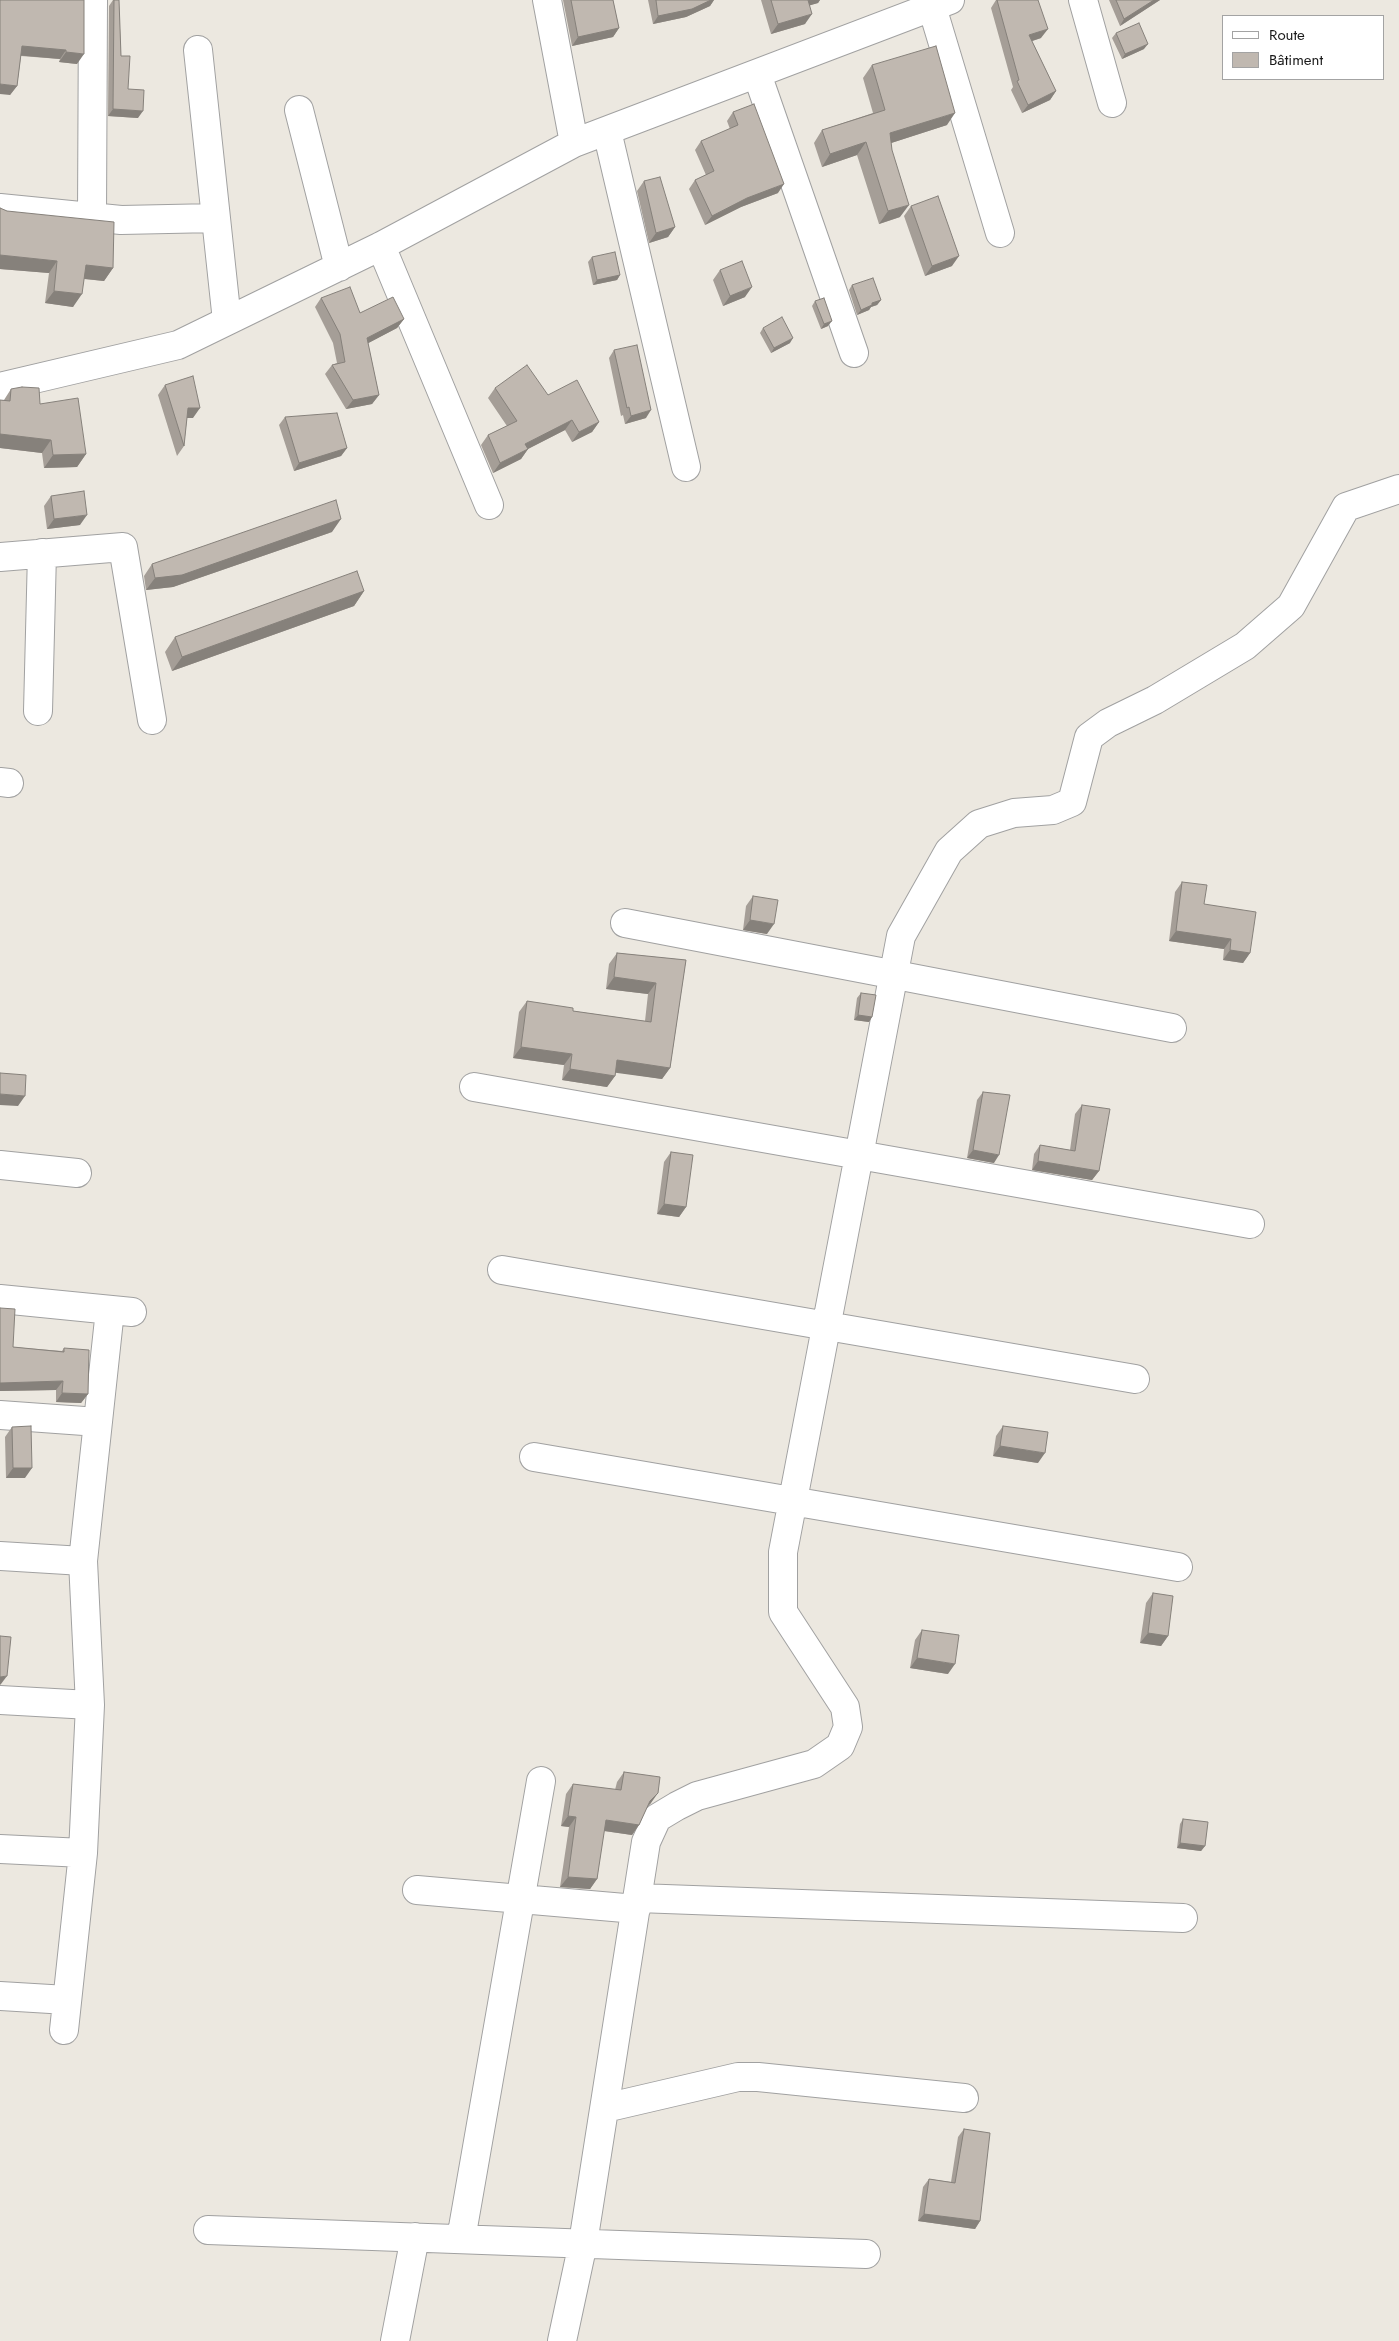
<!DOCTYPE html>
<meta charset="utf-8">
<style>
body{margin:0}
#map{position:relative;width:1399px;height:2341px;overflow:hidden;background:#ece8e0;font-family:Jost,sans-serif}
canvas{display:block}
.legend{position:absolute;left:1222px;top:15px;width:162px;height:65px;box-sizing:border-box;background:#fff;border:1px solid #a3a3a3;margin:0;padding:6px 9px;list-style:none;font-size:15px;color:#1a1a1a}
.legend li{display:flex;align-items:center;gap:10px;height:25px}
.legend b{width:25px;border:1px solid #a3a3a3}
</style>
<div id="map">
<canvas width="1399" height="2341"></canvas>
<ul class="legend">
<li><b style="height:6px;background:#fff"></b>Route</li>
<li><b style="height:14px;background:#c0b8b0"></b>Bâtiment</li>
</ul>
</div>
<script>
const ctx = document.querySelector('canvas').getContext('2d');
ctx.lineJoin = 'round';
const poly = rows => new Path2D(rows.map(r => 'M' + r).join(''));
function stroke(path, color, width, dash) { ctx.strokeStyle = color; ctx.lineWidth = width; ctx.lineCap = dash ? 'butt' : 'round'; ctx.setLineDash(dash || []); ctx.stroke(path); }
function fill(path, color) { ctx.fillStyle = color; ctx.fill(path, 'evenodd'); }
const minor = poly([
 [547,0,574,143],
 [1083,0,1112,103],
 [932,7,1000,233],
 [198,50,227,321],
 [757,74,854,353],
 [299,110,339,267],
 [607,131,686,467],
 [0,208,121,220,216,218],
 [92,217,93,0],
 [381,246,489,505],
 [0,387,178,345,381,246,574,143,950,0],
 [0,557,123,547,152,720],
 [38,711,42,553],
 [0,782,9,783],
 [625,923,1172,1028],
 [474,1087,1250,1224],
 [0,1165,77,1173],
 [502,1270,1135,1379],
 [0,1299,132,1312],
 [0,1415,98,1422],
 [534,1457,1178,1567],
 [0,1556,83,1561],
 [0,1700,90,1705],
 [0,1849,83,1853],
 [417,1890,636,1909],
 [638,1898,1183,1918],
 [0,1996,67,2000],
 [64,2030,83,1853,90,1705,83,1561,110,1310],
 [605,2108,738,2077,758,2077,964,2098],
 [208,2230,866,2254],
 [461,2239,541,1781],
 [395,2341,415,2237],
 [562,2341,583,2243,646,1842,657,1818,677,1806,697,1796,814,1764,840,1746,848,1727,845,1707,783,1612,783,1552,901,936,949,851,979,824,1014,813,1053,810,1072,802,1089,737,1108,723,1155,700,1245,646,1291,606,1346,507,1399,489]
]);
const wall = poly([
 [0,0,84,0,77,64,59,62,60,59,21,56,17,86,10,95],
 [113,0,119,0,121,56,128,89,138,118,108,116,109,6],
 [563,0,613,0,619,28,613,37,572,46],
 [648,0,714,0,710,6,686,17,653,24],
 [761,0,820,0,818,3,810,5,805,24,771,34],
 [996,0,1038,0,1041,38,1032,41,1056,91,1050,100,1022,113,1011,90,1013,87,991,8],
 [1109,0,1160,0,1120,26],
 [1116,33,1144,49,1122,59,1112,38],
 [872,65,947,125,891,143,900,217,879,224,857,155,822,167,814,143,822,130,873,113,863,78],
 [733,112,778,193,741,207,705,225,689,189,695,180,706,175,695,150,701,141,730,129,727,121],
 [644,181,675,227,668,237,649,243,637,191],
 [911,206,952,266,925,276,904,216],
 [0,208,7,211,113,268,104,281,84,279,73,307,45,303,49,273,0,269],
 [592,257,620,275,617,280,593,285,588,262],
 [720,270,745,297,723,306,713,280],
 [852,285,881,300,877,305,871,307,869,310,857,315,849,290],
 [321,298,360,313,404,319,397,328,368,343,379,395,372,404,346,409,325,374,332,365,337,363,333,343,315,307],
 [815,301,828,326,821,329,812,306],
 [763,328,790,343,771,353,760,333],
 [614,350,646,418,625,424,623,415,621,416,609,358],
 [165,385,193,418,187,418,184,446,177,456,158,395],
 [495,388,548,395,599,422,592,432,572,442,565,430,528,449,521,459,493,473,481,445,488,435,507,426,488,398],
 [11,389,40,404,86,454,77,467,44,468,42,453,0,448,0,400,4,400],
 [285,417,347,448,341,456,294,471,279,425],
 [51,496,80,525,47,529,44,506],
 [332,532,173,587,146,590,144,576,152,564],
 [364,591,354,606,172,671,165,652,175,637],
 [1182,882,1250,953,1243,963,1223,960,1224,949,1169,941,1175,892],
 [753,896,767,934,743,930,746,906],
 [617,953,686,960,670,1068,662,1079,616,1072,615,1076,607,1087,562,1080,564,1065,513,1058,519,1012,527,1001,573,1011,645,1021,648,994,606,989,609,964],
 [861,993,872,1017,869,1022,854,1020,857,998],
 [983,1092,994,1163,967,1158,977,1100],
 [1082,1105,1099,1171,1092,1180,1032,1170,1034,1154,1040,1145,1070,1150,1075,1114],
 [671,1152,686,1207,679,1217,657,1214,664,1162],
 [0,1308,13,1347,62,1351,64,1348,88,1394,81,1403,56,1402,56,1390,0,1391],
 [1003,1426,1038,1463,993,1456,996,1436],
 [12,1427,25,1478,6,1478,5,1437],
 [1153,1593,1168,1636,1161,1646,1140,1643,1146,1603],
 [922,1630,948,1674,910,1668,915,1640],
 [624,1772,651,1803,647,1807,639,1825,632,1835,604,1831,597,1879,590,1889,560,1887,569,1827,561,1826,566,1794,573,1784,615,1790,617,1782],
 [1183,1819,1205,1846,1201,1851,1177,1848,1180,1824],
 [964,2129,980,2221,975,2229,918,2221,923,2187,929,2179,951,2182,958,2137]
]);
const shadedWall = poly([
 [711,0,714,0,710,6,686,17,653,24,658,16],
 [806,0,820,0,818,3,801,8],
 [1154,0,1160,0,1120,26,1124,19],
 [812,14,805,24,771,34,778,24],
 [619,28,613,37,572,46,578,37],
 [1048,29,1041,38,1023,44,1029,35],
 [1148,44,1144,49,1122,59,1125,54],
 [22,46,66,50,60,59,15,55],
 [66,52,84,54,77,64,59,62],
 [0,84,17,86,10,95,0,94],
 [1056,91,1050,100,1022,113,1028,105],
 [113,109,143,111,138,118,108,116],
 [955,113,947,125,882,146,890,133],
 [866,142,857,155,822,167,830,154],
 [784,184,778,193,741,207,705,225,712,216,747,198],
 [909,205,900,217,879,224,888,211],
 [675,227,668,237,649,243,656,233],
 [0,255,57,261,49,273,0,269],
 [959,256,952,266,925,276,932,266],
 [86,265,113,268,104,281,77,278],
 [620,275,617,280,593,285,597,280],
 [752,287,745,297,723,306,730,296],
 [54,291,82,294,73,307,45,303],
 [881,300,877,305,871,307,869,310,857,315,861,310,872,303],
 [404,319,397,328,361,347,367,338],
 [832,321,828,326,821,329,824,324],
 [793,338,790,343,771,353,774,348],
 [379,395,372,404,346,409,353,400],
 [188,408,200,408,193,418,181,418],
 [651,410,646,418,625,424,631,416],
 [572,420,565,430,518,454,525,444],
 [599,422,592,432,572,442,579,432],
 [0,434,51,440,42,453,0,448],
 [347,448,341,456,294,471,299,463],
 [528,449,521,459,493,473,500,463],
 [86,454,77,467,44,468,53,455],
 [87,515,80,525,47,529,54,519],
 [341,519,332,532,173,587,146,590,155,578],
 [364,591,354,606,172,671,182,657],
 [750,920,774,924,767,934,743,930],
 [1176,931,1231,939,1224,949,1169,941],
 [1230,950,1250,953,1243,963,1223,960],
 [614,977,656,983,648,994,606,989],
 [858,1015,872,1017,869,1022,854,1020],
 [521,1047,572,1054,564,1065,513,1058],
 [617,1060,670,1068,662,1079,610,1072],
 [570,1069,615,1076,607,1087,562,1080],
 [0,1094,25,1096,18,1106,0,1105],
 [973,1150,999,1155,994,1163,967,1158],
 [1038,1161,1099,1171,1092,1180,1032,1170],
 [664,1204,686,1207,679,1217,657,1214],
 [63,1381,56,1390,0,1391,0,1383],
 [62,1393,88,1394,81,1403,56,1402],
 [1000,1446,1045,1453,1038,1463,993,1456],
 [13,1468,32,1468,25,1478,6,1478],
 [1148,1633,1168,1636,1161,1646,1140,1643],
 [917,1658,955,1664,948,1674,910,1668],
 [7,1676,1,1684,0,1685,0,1677],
 [658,1793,651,1803,643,1811,650,1801],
 [568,1816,576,1817,569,1827,561,1826],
 [606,1820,639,1825,632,1835,598,1830],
 [1180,1843,1205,1846,1201,1851,1177,1848],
 [568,1877,597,1879,590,1889,560,1887],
 [924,2214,980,2221,975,2229,918,2221]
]);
const building = poly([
 [0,0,84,0,84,54,66,52,66,50,22,46,17,86,0,84,0,85,0,0],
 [114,0,119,0,121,56,130,56,128,89,144,90,143,111,113,109,114,0],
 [571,0,613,0,619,28,578,37,571,0],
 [656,0,711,0,692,9,658,16,656,0],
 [771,0,808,0,812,14,778,24,771,0],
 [997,0,1038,0,1048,29,1029,35,1056,91,1028,105,1017,81,1019,80,997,0],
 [1116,0,1154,0,1124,19,1116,0],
 [1139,23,1148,44,1125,54,1116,33,1139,23],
 [936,46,955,113,890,133,892,150,909,205,888,211,866,142,830,154,822,130,885,110,872,65,936,46],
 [754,104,784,184,747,198,712,216,695,180,714,171,701,141,738,125,733,112,754,104],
 [660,177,675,227,656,233,644,181,660,177],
 [938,196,959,256,932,266,911,206,938,196],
 [0,208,7,211,114,222,113,268,86,265,82,294,54,291,57,261,0,255,0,208],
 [615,252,620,275,597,280,592,257,615,252],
 [742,261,752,287,730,296,720,270,742,261],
 [873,278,881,300,872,303,872,305,861,310,852,285,873,278],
 [350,287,360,313,393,297,404,319,367,338,379,395,353,400,332,365,345,362,340,334,321,298,350,287],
 [824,298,832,321,824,324,815,301,824,298],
 [782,317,793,338,774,348,763,328,782,317],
 [637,345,651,410,631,416,629,407,627,408,614,350,637,345],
 [527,365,548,395,577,380,599,422,579,432,572,420,525,444,528,449,500,463,488,435,517,421,495,388,527,365],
 [193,376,200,408,188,408,184,446,165,385,193,376],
 [22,387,39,388,40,404,78,398,86,454,53,455,51,440,0,434,0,400,10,401,11,389,22,387],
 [337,413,347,448,299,463,285,417,337,413],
 [84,491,87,515,54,519,51,496,84,491],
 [336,500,341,519,182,575,155,578,152,564,336,500],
 [357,571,364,591,182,657,175,637,357,571],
 [1182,882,1207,885,1204,904,1256,912,1250,953,1230,950,1231,939,1176,931,1182,882],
 [753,896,778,900,774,924,750,920,753,896],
 [617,953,686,960,670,1068,617,1060,615,1076,570,1069,572,1054,521,1047,527,1001,573,1008,573,1011,651,1022,656,983,614,977,617,953],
 [861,993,876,995,872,1017,858,1015,861,993],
 [0,1073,26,1075,25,1096,0,1094,0,1073],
 [983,1092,1010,1095,999,1155,973,1150,983,1092],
 [1082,1105,1110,1109,1099,1171,1038,1161,1040,1145,1075,1151,1082,1105],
 [671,1152,693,1155,686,1207,664,1204,671,1152],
 [0,1308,15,1309,13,1347,64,1352,64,1348,89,1350,88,1394,62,1393,63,1381,0,1383,0,1308],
 [31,1426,32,1468,13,1468,12,1427,31,1426],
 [1003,1426,1048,1432,1045,1453,1000,1446,1003,1426],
 [1153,1593,1173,1596,1168,1636,1148,1633,1153,1593],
 [922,1630,959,1635,955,1664,917,1658,922,1630],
 [0,1636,11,1637,7,1676,0,1677,0,1636],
 [624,1772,660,1777,658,1793,650,1801,639,1825,606,1820,597,1879,568,1877,576,1817,568,1816,573,1784,621,1790,624,1772],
 [1183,1819,1208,1822,1205,1846,1180,1843,1183,1819],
 [964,2129,990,2133,980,2221,924,2214,929,2179,955,2183,964,2129]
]);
stroke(minor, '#a1a1a1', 30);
stroke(minor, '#fff', 28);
fill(wall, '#a59e97');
fill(shadedWall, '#86817b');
fill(building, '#c0b8b0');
stroke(building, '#86817b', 1);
</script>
